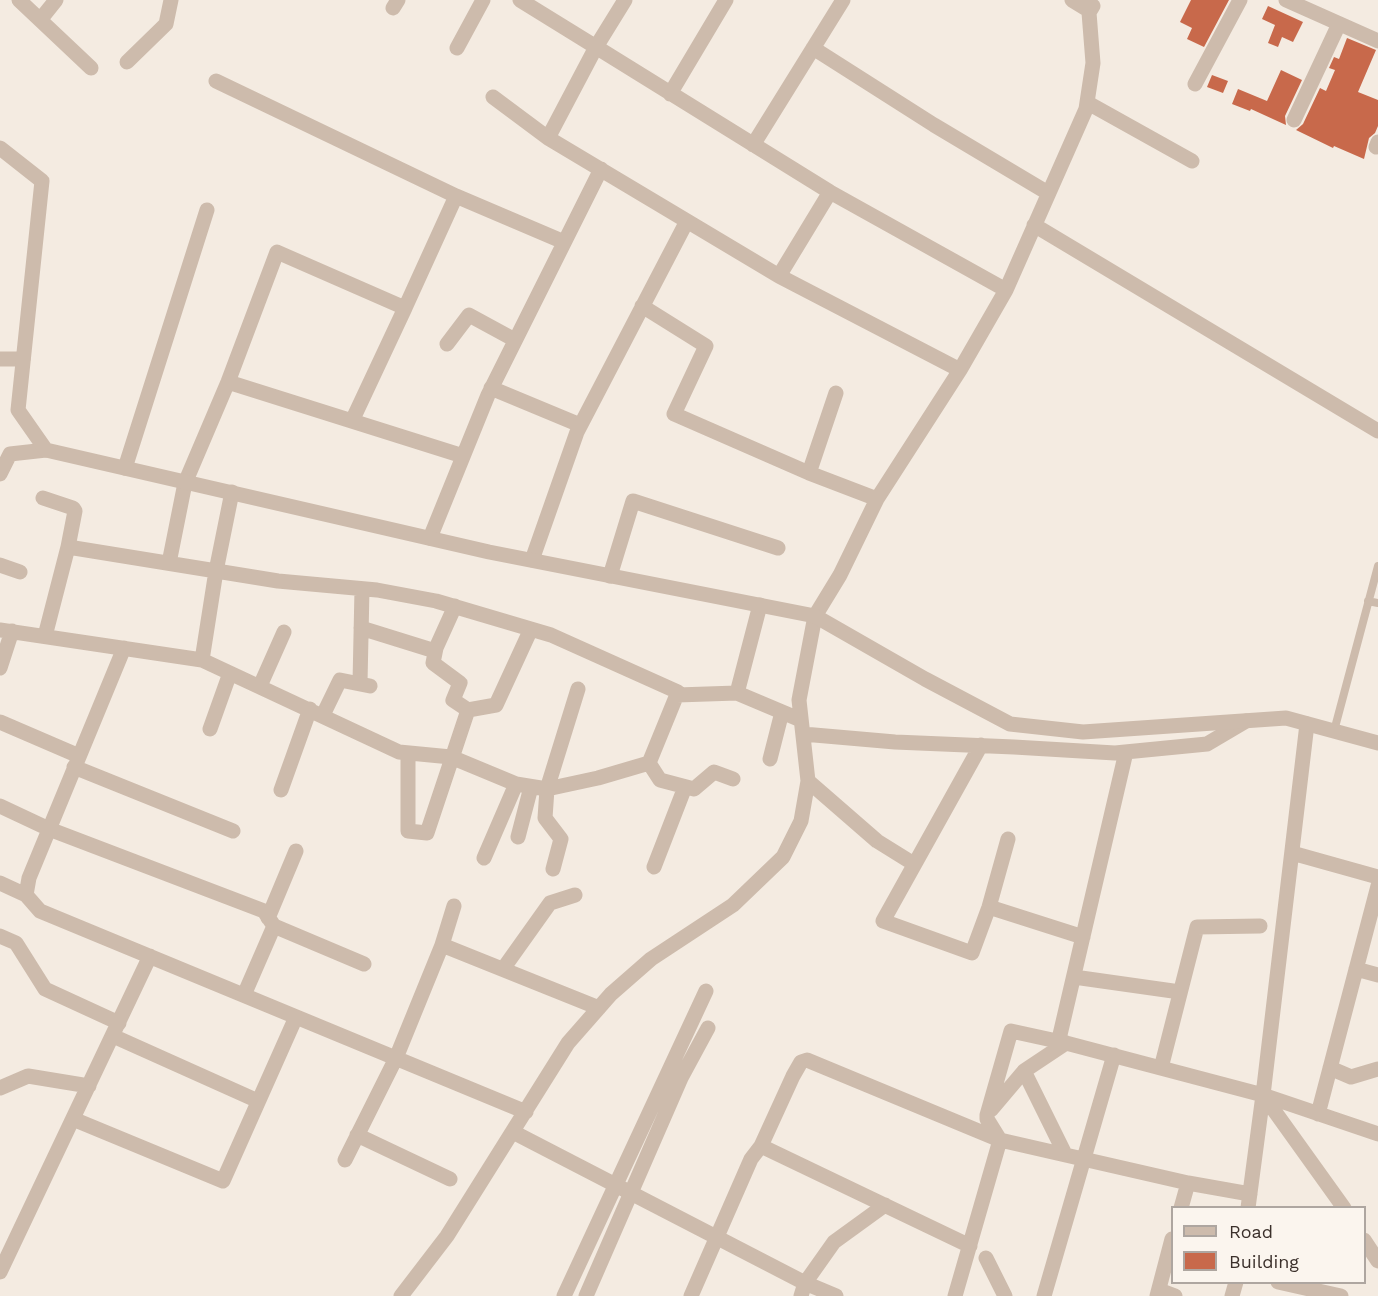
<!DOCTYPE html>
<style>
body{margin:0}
#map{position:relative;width:1378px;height:1296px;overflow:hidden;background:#f4ebe1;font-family:"Work Sans",sans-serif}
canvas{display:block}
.legend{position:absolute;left:1171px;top:1206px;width:195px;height:78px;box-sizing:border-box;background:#fbf5ee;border:2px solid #aea6a0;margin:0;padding:8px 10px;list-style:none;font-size:18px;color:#3b302b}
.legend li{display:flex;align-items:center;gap:12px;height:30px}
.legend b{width:30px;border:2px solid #aea6a0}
</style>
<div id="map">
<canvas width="1378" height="1296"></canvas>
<ul class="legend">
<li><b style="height:8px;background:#cdbbac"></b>Road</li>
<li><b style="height:16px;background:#c8694b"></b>Building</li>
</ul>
</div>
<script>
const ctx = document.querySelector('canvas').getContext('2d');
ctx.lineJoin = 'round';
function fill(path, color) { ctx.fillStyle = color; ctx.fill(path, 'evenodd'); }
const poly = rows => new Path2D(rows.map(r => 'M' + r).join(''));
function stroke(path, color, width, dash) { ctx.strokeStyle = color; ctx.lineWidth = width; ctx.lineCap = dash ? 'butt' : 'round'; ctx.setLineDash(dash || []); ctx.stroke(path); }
const building = poly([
 [1191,0,1229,0,1204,47,1187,39,1192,28,1180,22],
 [1268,6,1303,22,1293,42,1282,37,1278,47,1268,43,1275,25,1262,19],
 [1347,38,1376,50,1358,92,1378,100,1378,126,1375,133,1369,138,1364,159,1334,146,1333,148,1296,130,1303,124,1320,88,1326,91,1335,70,1329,68,1334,57,1339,59],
 [1281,70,1302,80,1285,116,1286,125,1251,109,1250,111,1232,104,1238,89,1267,101],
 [1212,75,1228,81,1223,93,1207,87]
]);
const service = poly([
 [1368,601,1378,603],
 [1334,731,1378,566]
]);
const minor = poly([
 [19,0,91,68],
 [520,0,596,47,548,138,779,276,960,370],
 [1072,0,1090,11,1093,6],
 [1286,0,1378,41],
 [393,8,398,0],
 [40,20,56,0],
 [457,48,483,0],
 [813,48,934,125,1048,193],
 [127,62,166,24,171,0],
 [216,81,456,196],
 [1195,84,1240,0],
 [670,94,726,0],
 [493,97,548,138],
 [1088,103,1192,161],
 [1294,120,1339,24],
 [753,145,843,0],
 [1376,147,1378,142],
 [1034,225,1378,431],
 [779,276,830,192],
 [1006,290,1086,109,1093,63,1088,0],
 [642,306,706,346,674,414,809,473,877,499],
 [447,344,469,315,515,340],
 [0,359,23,359],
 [228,382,463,456],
 [491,388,580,425],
 [352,421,405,308],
 [125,468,207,210],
 [809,473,836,393],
 [0,474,10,454,46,450],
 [430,538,488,395,601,169],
 [532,560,577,432,687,221],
 [169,563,185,483,228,382,277,252,405,308,456,196,564,242],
 [0,565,20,572],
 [610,576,633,501,778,548],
 [455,606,436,648,433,663,460,683,453,700,468,710,496,705,531,629],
 [361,628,435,651],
 [0,630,202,660,399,752,451,757,516,784,547,789,598,778,649,763,678,692,551,635,436,601,377,590,278,581,68,547,75,511,73,508,43,498],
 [45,636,68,547],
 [124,648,29,878,26,895,40,911,526,1112],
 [202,660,216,571,232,492],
 [0,668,12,631],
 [360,683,362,589],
 [260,686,284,632],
 [737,693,760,605],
 [677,695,737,693,801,720],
 [323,715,340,680,370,686],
 [0,722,79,756],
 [210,729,230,673],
 [803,734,895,742,1014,747,1115,753,1207,744,1246,721],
 [981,745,883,921,972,953,989,907,1008,839],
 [1126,752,1059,1039,1066,1043,1263,1095,1307,724],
 [408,753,408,831,427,833,468,710],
 [770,759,782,712],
 [649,763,660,780,694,789,714,772,733,779],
 [74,767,233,831],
 [808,781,877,841,914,864],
 [281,790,310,709],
 [0,806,49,829,264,911,274,926,244,995],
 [518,837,531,787],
 [1292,853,1378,877],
 [484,858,516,784],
 [654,867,685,787],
 [553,869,561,839,545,818,547,789,578,689],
 [0,883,26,895],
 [989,907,1083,937],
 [268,918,296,851],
 [274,926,364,964],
 [0,936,16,943,45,989,119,1023],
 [442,945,454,906],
 [503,969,550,903,575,895],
 [1356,969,1378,975],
 [1074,977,1180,992],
 [113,1036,258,1101],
 [1161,1068,1197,927,1260,926],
 [1330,1068,1351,1077,1378,1069],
 [1024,1071,1065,1154],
 [0,1088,28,1076,89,1086],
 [1263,1095,1344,1208],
 [1263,1095,1378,1134],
 [991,1110,1024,1071,1066,1043],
 [1318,1114,1378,886],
 [73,1119,223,1181,296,1017],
 [513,1132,805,1283,836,1296],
 [357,1135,450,1179],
 [761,1146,970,1246],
 [345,1160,396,1058,442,945,599,1008],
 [1181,1208,1188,1183],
 [1248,1208,1263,1095],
 [1364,1240,1378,1261],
 [986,1258,1005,1296],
 [0,1272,150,956],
 [1278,1282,1341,1296],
 [1159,1290,1175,1296],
 [401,1296,447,1236,568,1043,611,994,651,959,733,905,783,857,801,821,808,781,799,700,815,616,840,575,877,499,960,370,1006,290,830,192,596,47,625,0],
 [564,1296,706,991],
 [586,1296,681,1078,708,1028],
 [691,1296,751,1159,761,1146,793,1076,801,1062,807,1060,1000,1140,1188,1183,1250,1194],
 [801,1296,805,1283,834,1242,885,1205],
 [955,1296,1000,1140,987,1119,987,1115,1011,1031,1066,1043],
 [1044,1296,1114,1055],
 [1157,1296,1172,1239],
 [1232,1296,1236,1282]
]);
const tertiary = poly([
 [0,148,42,181,18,410,46,450,489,552,815,616,925,679,1010,724,1083,732,1286,718,1378,743]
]);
fill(building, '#c8694b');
stroke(service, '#cdbbac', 8);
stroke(minor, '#cdbbac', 15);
stroke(tertiary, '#cdbbac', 15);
</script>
